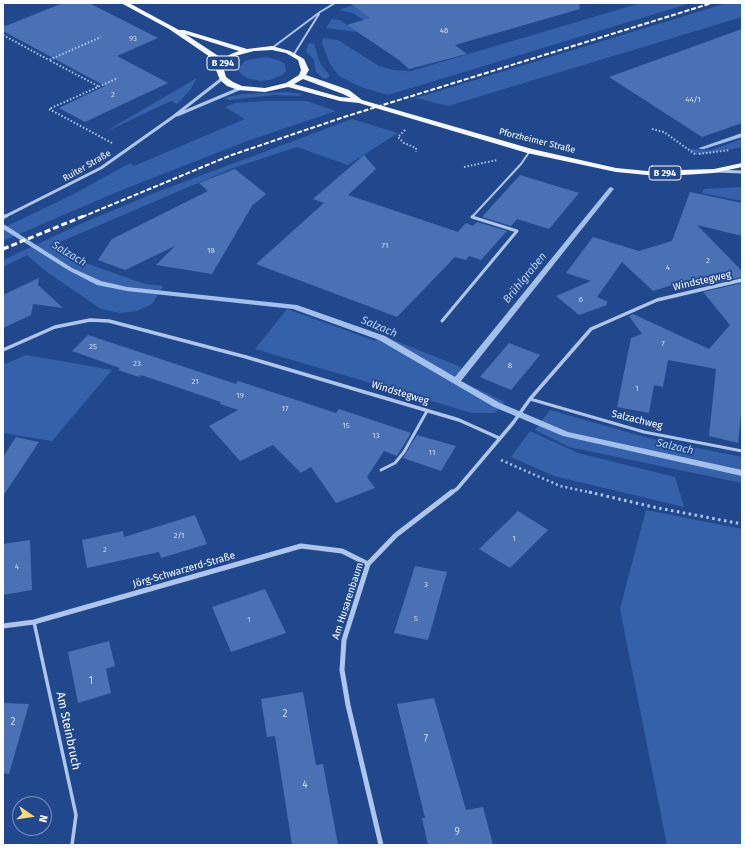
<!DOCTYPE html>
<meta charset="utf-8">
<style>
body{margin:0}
#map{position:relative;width:745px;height:848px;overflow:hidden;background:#21488d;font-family:"Fira Sans",sans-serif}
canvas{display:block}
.frame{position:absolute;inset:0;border:4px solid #fff;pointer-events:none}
.north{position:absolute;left:12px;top:796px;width:40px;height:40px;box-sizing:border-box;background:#21488d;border:1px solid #7a91bb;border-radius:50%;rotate:103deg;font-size:11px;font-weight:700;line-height:16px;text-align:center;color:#fff}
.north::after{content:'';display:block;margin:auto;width:14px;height:18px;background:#f9db71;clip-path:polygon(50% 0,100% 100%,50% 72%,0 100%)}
</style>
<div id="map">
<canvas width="745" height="848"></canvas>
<div class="frame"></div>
<div class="north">N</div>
</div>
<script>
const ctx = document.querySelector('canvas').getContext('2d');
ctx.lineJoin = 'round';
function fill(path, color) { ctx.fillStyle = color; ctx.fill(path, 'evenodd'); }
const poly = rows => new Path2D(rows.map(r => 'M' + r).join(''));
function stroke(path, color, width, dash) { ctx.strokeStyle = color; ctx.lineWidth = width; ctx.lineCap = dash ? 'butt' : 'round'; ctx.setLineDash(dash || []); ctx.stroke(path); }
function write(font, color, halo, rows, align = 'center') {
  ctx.font = font + ' "Fira Sans",sans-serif'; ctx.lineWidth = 3.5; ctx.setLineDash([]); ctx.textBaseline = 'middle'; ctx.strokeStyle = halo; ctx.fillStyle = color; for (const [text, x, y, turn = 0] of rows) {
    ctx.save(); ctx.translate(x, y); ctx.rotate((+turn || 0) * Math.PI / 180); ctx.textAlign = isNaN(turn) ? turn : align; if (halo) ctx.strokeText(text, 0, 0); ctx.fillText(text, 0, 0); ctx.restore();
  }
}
const green = poly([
 [641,3,691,3,388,95,361,87,339,76,330,64,322,43,323,38,338,40,379,66,393,70,410,71,401,74],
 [727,3,742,3,742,17,448,106,416,98],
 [353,5,387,30,382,32,353,13,339,10],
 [332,19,340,20,357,32,326,28],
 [309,43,314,44,320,63,330,76,326,79,323,78,316,72,314,60,306,51],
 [267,57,280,61,285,64,286,71,282,75,270,80,261,81,247,78,239,72,239,68,245,61,252,59],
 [197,78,190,90,177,104,171,101,103,133],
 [285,92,303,94,299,96,274,95,229,100,224,98,242,94],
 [267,101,306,101,336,111,247,141,117,192,3,241,3,228,72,195,130,163,134,166,245,119,225,107,235,103],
 [352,119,398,133,348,165,297,147,233,168,60,242,77,260,145,284,163,286,152,304,137,311,120,313,101,309,47,272,27,255,3,267,3,260,87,221,157,192],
 [742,139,742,147,733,149,696,155,688,149,711,150],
 [742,187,742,201,702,193,704,189],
 [287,309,375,341,381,335,461,367,461,381,505,402,495,413,472,413,255,349],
 [26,355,112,370,52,441,3,433,3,365],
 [550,410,648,438,742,457,742,483,569,447,535,430],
 [530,431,578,453,675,477,684,507,554,476,511,457],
 [646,510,742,529,742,845,667,845,620,609]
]);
const stream = poly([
 [742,133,742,137,704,149,700,149,699,148,742,133],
 [611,187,614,189,613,190,461,381,500,403,568,432,742,470,742,476,563,436,494,407,379,340,293,309,127,291,97,285,68,270,3,229,3,224,5,225,72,268,101,281,127,287,297,305,385,336,455,377,609,188,611,187]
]);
const building = poly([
 [63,3,89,3,158,38,117,56,168,83,85,122,59,108,105,86,3,31,3,27],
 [350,3,579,3,580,9,455,45,467,54,409,69,399,60,347,25,370,18],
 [742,29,742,123,702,137,609,77],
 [364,155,376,169,348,195,458,232,466,223,473,226,477,222,507,231,481,260,469,256,466,260,455,257,397,317,256,264,324,203,313,199],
 [235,169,266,194,252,206,212,274,156,265,175,246,125,270,98,260,112,239,208,191,199,183],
 [520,175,579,193,549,229,517,219,511,226,482,217],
 [690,192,742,203,742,236,697,225,742,271,742,277,698,287,692,279,653,291,622,262,597,297,608,302,606,304,607,305,579,315,556,296,591,281,566,273,593,237,639,251,672,241],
 [39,278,38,285,63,308,33,304,31,315,3,328,3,295],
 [742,283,742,405,738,443,709,436,716,369,668,360,663,387,654,385,649,413,617,407,631,338,642,334,629,316,633,314,709,349,730,325,703,292],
 [88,335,236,384,238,381,336,413,339,409,411,433,397,456,384,451,367,477,375,488,336,503,311,467,301,473,273,445,240,461,209,426,238,410,220,404,221,402,141,375,139,377,118,370,120,368,72,351],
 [509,343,540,355,511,390,480,377],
 [417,435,456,446,441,471,403,458],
 [16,437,39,442,3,496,3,457],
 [518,511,548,530,510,568,479,549],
 [195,515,207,544,161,558,159,552,87,568,82,540,123,531,124,537],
 [30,540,32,590,3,595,3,544],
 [415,566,447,572,428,640,394,633],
 [265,589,286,633,231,652,212,607],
 [109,641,115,666,106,669,111,693,78,703,68,652],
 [303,692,316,765,323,764,338,845,292,845,275,736,267,737,261,699],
 [434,698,466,810,483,807,493,845,428,845,422,818,425,818,397,704],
 [3,703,29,704,9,774,3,773]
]);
const pathFar2 = poly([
 [3,35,49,60],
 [98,86,49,60,101,37],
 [652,129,664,132,696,155],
 [405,130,398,137,404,143,416,148,416,152],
 [112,143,49,109,118,78],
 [699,154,730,150],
 [464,167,497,160]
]);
const pathFar1 = poly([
 [501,460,560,486,593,493]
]);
const path = poly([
 [589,492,653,507,742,524]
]);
const laneFar2 = poly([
 [272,48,320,12,335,3],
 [294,54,319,14],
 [472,217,521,164,530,151]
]);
const laneFar1 = poly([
 [442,321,517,231,472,217,473,216],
 [530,399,644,432,742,451],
 [381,470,395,463,404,452,427,411]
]);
const lane = poly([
 [34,622,76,815,72,845]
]);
const streetFar2 = poly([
 [177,115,241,88],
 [716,171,742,172],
 [4,217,101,168,173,117,223,78]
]);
const streetFar1 = poly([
 [3,217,6,216],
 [3,350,55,327,90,320,109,321,246,357,459,420,499,438],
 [451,493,457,489,513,423,530,399,591,329,657,300,742,280]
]);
const street = poly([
 [3,626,34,622,301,546,342,551,368,564],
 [381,845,348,705,342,670,344,640,368,564,396,535,452,492]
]);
const primary = poly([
 [121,3,129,3,179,30,184,30,247,49,272,46,290,51,304,59,309,70,306,75,349,90,362,100,532,149,616,168,647,171,714,169,742,163,742,167,714,173,683,175,647,175,616,172,527,153,379,109,359,103,340,101,288,87,265,92,238,90,227,86,220,80,216,70,219,63,169,29,121,3],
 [185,34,239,51,231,54,223,59,185,34],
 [272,50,286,53,298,60,301,70,299,75,286,83,265,88,242,86,233,82,226,77,224,70,226,63,235,56,254,51,272,50],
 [303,79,343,94,351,98,340,97,294,84,303,79]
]);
const railFar1 = poly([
 [82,217,229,156,344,117,712,3]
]);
const rail = poly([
 [3,249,84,216]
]);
const numberNames = [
 ["46",444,31],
 ["93",133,39],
 ["2",113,95],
 ["44/1",693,100],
 ["71",385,246],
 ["18",211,251],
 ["2",708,261],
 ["4",668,268],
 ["6",581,300],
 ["7",663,344],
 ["25",93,347],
 ["23",137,364],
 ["8",510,366],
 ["21",195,382],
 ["1",637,389],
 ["19",240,396],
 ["17",285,409],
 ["15",346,426],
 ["13",376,436],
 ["11",432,453],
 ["2/1",179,536],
 ["1",514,539],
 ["2",105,550],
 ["4",17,567],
 ["3",426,585],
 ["5",416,619],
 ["1",249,620]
];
const shields = [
 [223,63,32],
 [665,173,32]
];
const shieldNames = [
 ["B 294",223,63],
 ["B 294",665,173]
];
const farStreetnames = [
 ["Pforzheimer Straße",537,141,14],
 ["Ruiter Straße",87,166,-30]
];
const streetNames = [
 ["Windstegweg",702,281,-13],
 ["Windstegweg",400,393,17],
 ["Salzachweg",637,420,14],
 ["Jörg-Schwarzerd-Straße",184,570,-16],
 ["Am Husarenbaum",348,601,-72]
];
const nearNumbernames = [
 ["1",91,681],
 ["2",285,714],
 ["2",13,722],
 ["7",426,739],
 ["4",305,785],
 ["9",457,832]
];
const waterNames = [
 ["Salzach",69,254,31],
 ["Brühlgraben",525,278,-51],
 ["Salzach",379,327,23],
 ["Salzach",675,447,13]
];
const nearStreetnames = [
 ["Am Steinbruch",68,731,78]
];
fill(green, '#3561ab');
fill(stream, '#a3c0ed');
fill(building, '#4a71b4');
stroke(pathFar2, '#afc6ec', 2, [1.5, 2]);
stroke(pathFar1, '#afc6ec', 2.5, [2, 3]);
stroke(path, '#afc6ec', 3, [2.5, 3.5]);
stroke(laneFar2, '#afc6ec', 2);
stroke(laneFar1, '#afc6ec', 3);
stroke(lane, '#afc6ec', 3.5);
stroke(streetFar2, '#afc6ec', 3);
stroke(streetFar1, '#afc6ec', 3.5);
stroke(street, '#afc6ec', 5);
fill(primary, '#f5f8ff');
stroke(railFar1, '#fff', 2, [5, 2]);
stroke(rail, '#fff', 3, [6, 3]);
write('8px', '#d2dcec', null, numberNames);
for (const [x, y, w] of shields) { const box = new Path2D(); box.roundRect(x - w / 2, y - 7, w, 14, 3); ctx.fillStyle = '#21488d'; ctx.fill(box); stroke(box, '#fff', 1); }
write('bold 9px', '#fff', null, shieldNames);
write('9px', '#fff', '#21488d', farStreetnames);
write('10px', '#fff', '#21488d', streetNames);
write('10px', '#d2dcec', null, nearNumbernames);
write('italic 11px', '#bbd1f3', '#21488d', waterNames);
write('12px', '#fff', '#21488d', nearStreetnames);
</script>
